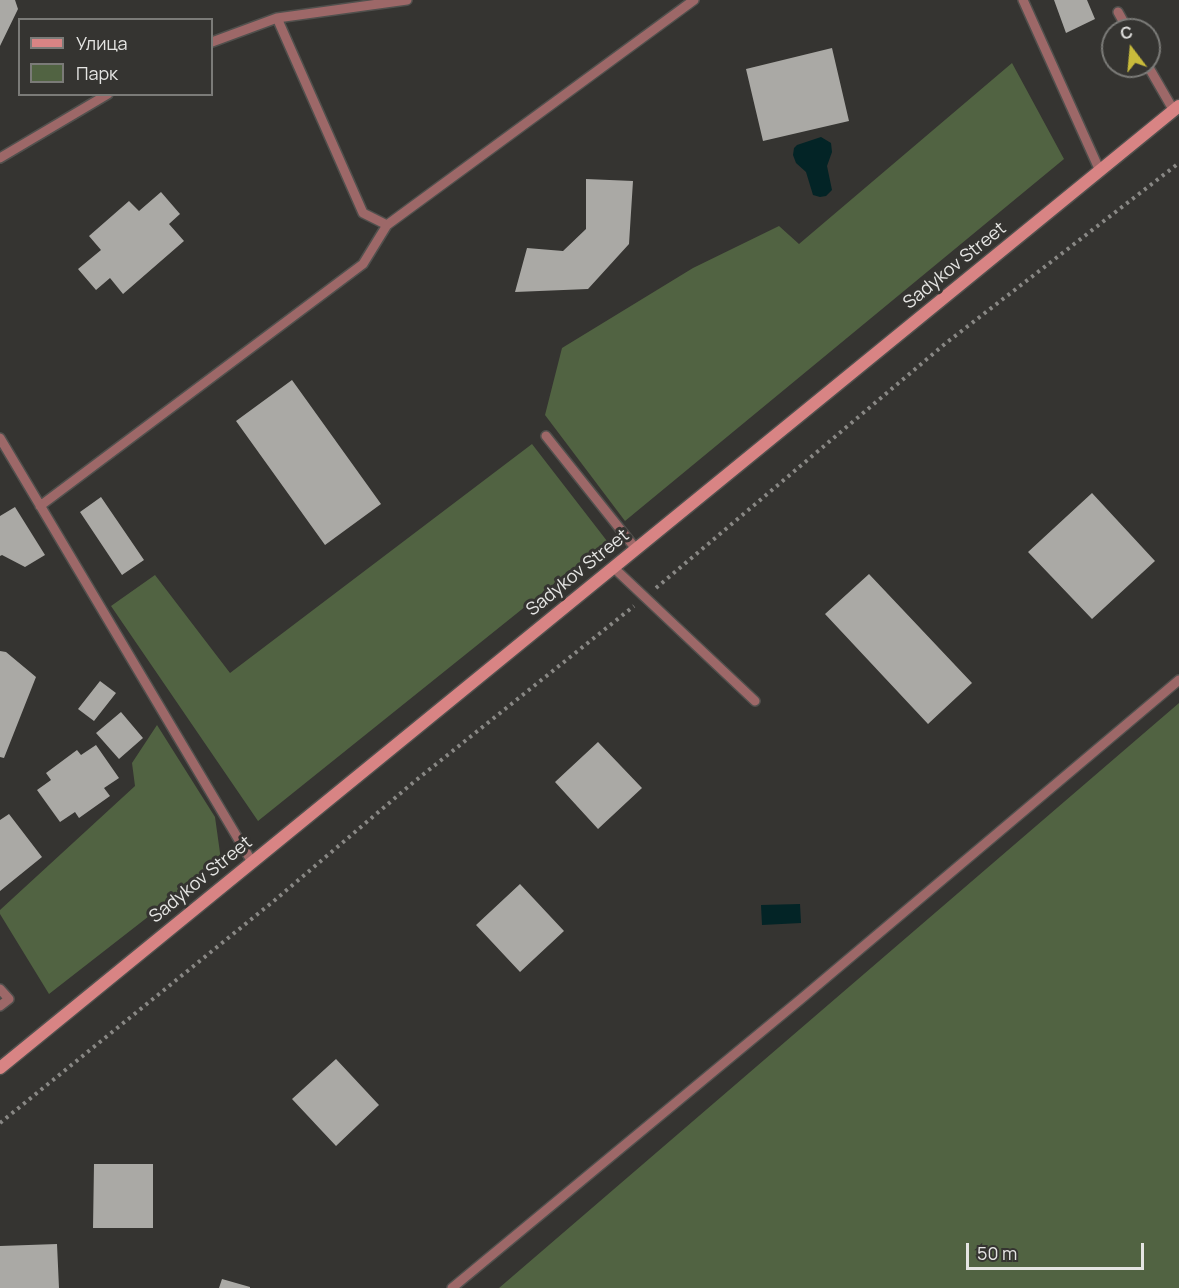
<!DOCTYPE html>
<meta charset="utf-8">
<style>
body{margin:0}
#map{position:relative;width:1179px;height:1288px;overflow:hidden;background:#353431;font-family:Manrope,sans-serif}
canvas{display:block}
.legend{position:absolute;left:18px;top:18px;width:195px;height:78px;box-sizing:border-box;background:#353431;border:2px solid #7b7b78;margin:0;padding:8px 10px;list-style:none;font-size:18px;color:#e5e5e3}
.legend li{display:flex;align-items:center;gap:12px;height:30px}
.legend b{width:30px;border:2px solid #7b7b78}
.north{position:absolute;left:1101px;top:18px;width:60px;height:60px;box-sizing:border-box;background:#353431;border:2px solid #7b7b78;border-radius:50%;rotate:344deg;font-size:16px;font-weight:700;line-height:24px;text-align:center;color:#e5e5e3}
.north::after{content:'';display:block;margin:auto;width:21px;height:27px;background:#c9bb3b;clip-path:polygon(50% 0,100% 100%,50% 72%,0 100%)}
.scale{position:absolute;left:966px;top:1243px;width:178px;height:27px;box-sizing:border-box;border:3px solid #e5e5e3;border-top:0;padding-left:8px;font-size:18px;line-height:21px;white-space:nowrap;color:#e5e5e3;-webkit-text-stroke:4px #353431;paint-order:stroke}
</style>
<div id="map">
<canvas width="1179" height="1288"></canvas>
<ul class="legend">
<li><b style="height:8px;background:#d88484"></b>Улица</li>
<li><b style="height:16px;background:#516342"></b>Парк</li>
</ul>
<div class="north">С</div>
<div class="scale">50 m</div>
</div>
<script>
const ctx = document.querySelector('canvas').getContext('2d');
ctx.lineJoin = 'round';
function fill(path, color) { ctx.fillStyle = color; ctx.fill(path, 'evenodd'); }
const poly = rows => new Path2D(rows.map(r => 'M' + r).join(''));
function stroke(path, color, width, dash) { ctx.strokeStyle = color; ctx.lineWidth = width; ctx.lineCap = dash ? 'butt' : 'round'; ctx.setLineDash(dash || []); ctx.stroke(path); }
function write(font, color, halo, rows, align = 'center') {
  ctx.font = font + ' Manrope,sans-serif'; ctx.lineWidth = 6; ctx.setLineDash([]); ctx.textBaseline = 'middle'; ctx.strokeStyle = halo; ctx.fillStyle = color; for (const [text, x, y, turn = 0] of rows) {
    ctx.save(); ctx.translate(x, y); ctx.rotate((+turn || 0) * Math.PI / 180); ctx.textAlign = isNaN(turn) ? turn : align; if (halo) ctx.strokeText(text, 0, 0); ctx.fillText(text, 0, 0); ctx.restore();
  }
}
const green = poly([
 [1012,63,1064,159,625,521,545,415,562,348,693,268,779,226,799,244],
 [532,444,607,541,258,821,111,606,155,575,230,673],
 [1179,703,1179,1288,499,1288],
 [157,725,215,817,221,860,49,994,0,914,0,910,135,786,132,763]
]);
const water = poly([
 [821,137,831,143,832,152,827,166,832,190,826,196,820,197,813,195,806,172,796,163,793,155,794,148,797,145],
 [800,904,801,923,762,925,761,905]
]);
const building = poly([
 [0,0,15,0,18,9,0,46],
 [1054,0,1087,0,1095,19,1066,33],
 [832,48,849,121,763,141,746,69],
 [586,179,633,181,629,244,588,289,515,292,527,248,563,251,586,229],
 [161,192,180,214,169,224,184,241,123,294,110,278,96,290,78,269,101,250,89,236,129,201,139,211],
 [292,380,381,504,325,545,236,421],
 [1092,493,1155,561,1092,619,1028,552],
 [101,497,144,560,122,575,80,512],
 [15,507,45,555,25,567,2,555,0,556,0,516],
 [869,574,972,683,928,724,825,614],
 [0,651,6,652,36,677,4,758,0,757],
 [100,681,116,693,94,721,78,709],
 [121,712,143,738,119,759,96,733],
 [598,742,642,788,598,829,555,782],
 [96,745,119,778,104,788,110,796,79,818,75,812,60,822,37,790,51,780,46,773,77,750,81,755],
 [9,814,42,857,0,891,0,820],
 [520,884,564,931,520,972,476,925],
 [336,1059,379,1105,336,1146,292,1099],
 [94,1164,153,1164,153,1228,93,1228],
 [57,1244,59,1288,0,1288,0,1246],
 [222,1279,250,1287,250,1288,219,1288]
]);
const path = poly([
 [656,588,946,343,1179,163],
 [0,1123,275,900,415,781,634,606]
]);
const lane = poly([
 [1023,0,1100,171],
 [1118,12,1128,30],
 [277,18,363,213,387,225,694,0],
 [212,42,277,18,407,0],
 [1148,66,1174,111],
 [0,158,108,94],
 [546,436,636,549],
 [0,438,252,862],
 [40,506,363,264,387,225],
 [614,568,755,701],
 [0,989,9,999,0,1006],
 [452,1288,801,999,1179,680]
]);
const secondary = poly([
 [0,1068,1179,106]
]);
const streetNames = [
 ["Sadykov Street",955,266,-39],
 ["Sadykov Street",578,573,-39],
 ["Sadykov Street",201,880,-39]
];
fill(green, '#516342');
fill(water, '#032426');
fill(building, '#aaa9a5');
stroke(lane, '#51504d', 12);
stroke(secondary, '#51504d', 15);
stroke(path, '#898885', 4, [3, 4.5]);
stroke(lane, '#9d6868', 9);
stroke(secondary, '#d88484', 12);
write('18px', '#e5e5e3', '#353431', streetNames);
</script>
